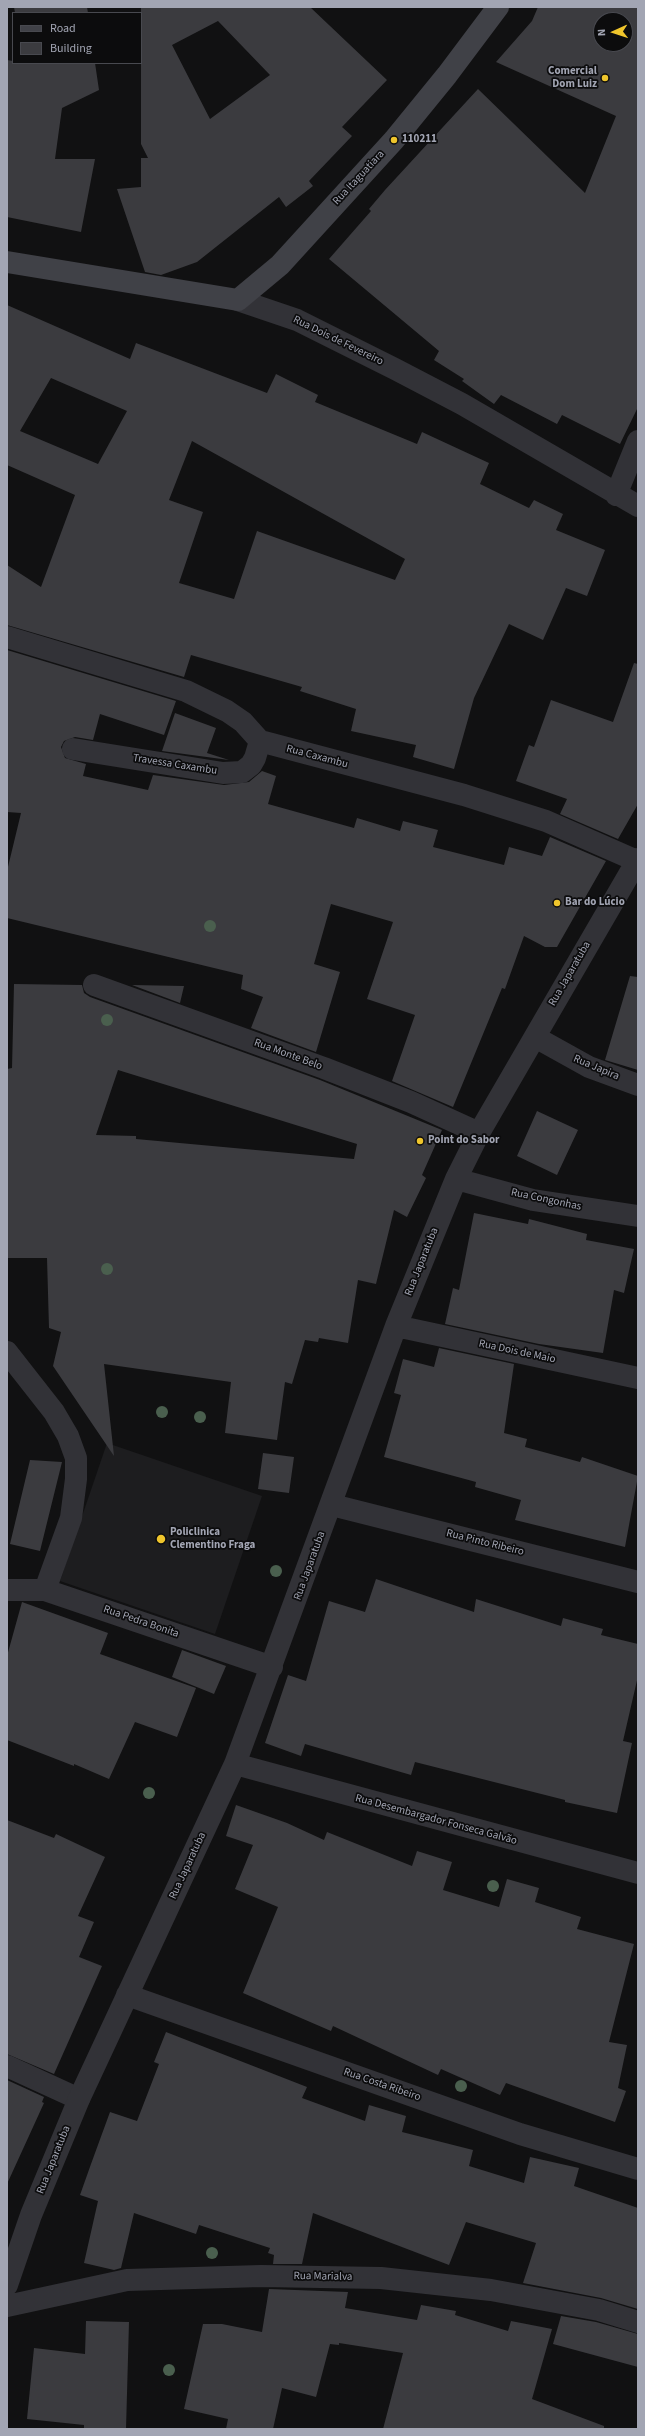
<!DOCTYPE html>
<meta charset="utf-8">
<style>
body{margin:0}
#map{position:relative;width:645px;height:2436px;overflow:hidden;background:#111112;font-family:"Source Sans 3",sans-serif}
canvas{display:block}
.frame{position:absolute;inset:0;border:8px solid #a2a5b3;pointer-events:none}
.legend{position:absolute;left:12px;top:12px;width:130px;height:52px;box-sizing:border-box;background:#0c0c0d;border:1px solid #48494f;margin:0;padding:5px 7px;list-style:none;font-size:12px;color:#a2a5b3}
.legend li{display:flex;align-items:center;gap:8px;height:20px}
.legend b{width:20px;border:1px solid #48494f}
.north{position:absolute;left:593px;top:12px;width:40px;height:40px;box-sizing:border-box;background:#0c0c0d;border:1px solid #48494f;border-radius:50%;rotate:267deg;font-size:11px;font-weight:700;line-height:16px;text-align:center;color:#a2a5b3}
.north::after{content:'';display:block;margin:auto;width:14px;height:18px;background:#efc52c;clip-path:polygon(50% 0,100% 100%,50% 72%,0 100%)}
</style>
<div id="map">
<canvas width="645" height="2436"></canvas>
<div class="frame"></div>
<ul class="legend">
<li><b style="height:5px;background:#404147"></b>Road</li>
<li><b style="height:11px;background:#3b3b3f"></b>Building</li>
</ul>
<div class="north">N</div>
</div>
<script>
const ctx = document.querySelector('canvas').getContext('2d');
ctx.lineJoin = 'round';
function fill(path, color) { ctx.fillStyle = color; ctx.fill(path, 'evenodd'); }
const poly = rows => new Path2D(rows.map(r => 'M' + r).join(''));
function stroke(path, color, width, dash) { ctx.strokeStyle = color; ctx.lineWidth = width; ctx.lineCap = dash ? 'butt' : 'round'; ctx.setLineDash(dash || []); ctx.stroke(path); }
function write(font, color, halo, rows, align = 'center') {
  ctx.font = font + ' "Source Sans 3",sans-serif'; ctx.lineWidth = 3.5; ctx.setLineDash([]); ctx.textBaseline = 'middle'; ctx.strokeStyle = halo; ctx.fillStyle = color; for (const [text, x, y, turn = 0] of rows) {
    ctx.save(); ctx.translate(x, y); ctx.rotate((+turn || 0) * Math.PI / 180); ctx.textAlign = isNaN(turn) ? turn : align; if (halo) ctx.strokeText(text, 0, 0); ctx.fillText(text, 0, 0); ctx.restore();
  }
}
const built = poly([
 [107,1443,262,1496,215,1634,60,1581]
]);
const building = poly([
 [14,7,87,7,88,13,15,13],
 [141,7,310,7,387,80,342,127,352,136,309,181,313,186,286,207,279,197,197,262,161,275,145,272,117,189,141,187,141,158,148,158,141,144],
 [218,21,270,75,210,119,172,45],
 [538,7,638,7,638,407,620,444,562,415,557,424,501,395,494,404,462,381,464,379,434,360,439,351,329,259,371,211,369,209,385,190,478,89,585,193,616,116,496,62,532,21],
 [601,20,625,20,625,44,601,44],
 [7,60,13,61,13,63,95,63,99,90,62,108,55,159,95,159,81,232,7,217],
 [7,305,130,359,136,343,267,393,276,374,318,395,315,402,417,444,422,432,489,463,480,484,529,508,534,500,563,514,556,530,605,550,587,596,566,588,543,640,509,624,474,698,454,769,413,757,416,745,351,731,356,709,300,691,302,687,191,655,184,677,7,625,7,565,41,587,75,495,7,465],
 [51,378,127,411,98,464,20,431],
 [192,441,405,559,395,580,257,531,234,599,179,583,203,512,169,500],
 [7,650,176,701,164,735,100,714,93,740,75,737,64,741,61,747,65,758,86,764,83,776,148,790,153,775,224,785,249,782,262,771,276,776,268,804,354,828,357,818,400,831,403,821,438,830,433,847,504,865,509,847,542,856,550,837,606,861,557,947,545,947,524,936,505,989,502,988,453,1107,392,1081,415,1015,367,999,393,922,331,904,314,964,340,972,316,1052,251,1028,263,997,241,989,243,975,7,918,7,871,21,813,7,812],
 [634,663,638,664,638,804,618,839,560,814,567,799,516,781,529,745,534,747,551,700,613,722],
 [175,713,216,728,207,753,229,760,162,751],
 [630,976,638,977,638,1070,605,1060],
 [14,984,82,985,84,993,90,997,320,1080,442,1130,422,1175,426,1178,407,1217,394,1210,376,1284,358,1280,348,1343,319,1338,318,1342,305,1340,292,1384,285,1382,277,1440,225,1433,231,1382,104,1364,114,1456,53,1366,61,1332,49,1328,47,1258,7,1258,7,1069,12,1068],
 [118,1070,357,1144,354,1159,136,1139,136,1136,96,1135],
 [132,985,184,986,180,1003],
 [537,1111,578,1130,557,1175,517,1156],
 [474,1213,528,1224,529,1219,587,1234,586,1240,634,1249,624,1293,614,1290,603,1353,539,1344,445,1324,453,1288,459,1290],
 [439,1348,514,1364,504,1433,527,1439,525,1447,580,1462,582,1457,638,1476,625,1547,515,1520,521,1500,475,1487,476,1482,384,1457,401,1395,394,1393,403,1359,434,1367],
 [263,1453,294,1457,289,1493,258,1489],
 [30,1460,62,1462,40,1551,10,1544],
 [376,1579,474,1612,476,1599,561,1626,563,1618,603,1629,601,1635,638,1644,638,1676,623,1741,632,1743,617,1813,565,1802,565,1800,415,1762,411,1775,305,1744,301,1756,265,1743,288,1675,306,1681,329,1601,365,1612],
 [22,1602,108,1633,100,1654,196,1688,177,1737,135,1722,109,1779,74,1764,74,1766,7,1740,7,1656],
 [182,1650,226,1666,214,1694,172,1677],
 [236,1805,287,1823,324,1840,327,1832,412,1866,417,1851,452,1862,443,1890,499,1907,507,1879,539,1888,535,1902,581,1917,577,1929,634,1944,609,2042,627,2045,618,2088,626,2091,615,2122,506,2083,500,2095,441,2069,438,2075,333,2026,331,2031,243,1993,278,1907,235,1889,253,1845,226,1836],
 [7,1820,54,1838,56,1834,105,1857,78,1916,94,1922,79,1957,102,1966,54,2074,7,2054],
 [166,2032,307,2087,302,2098,365,2121,369,2105,406,2116,402,2132,473,2150,469,2166,524,2183,530,2157,579,2168,574,2186,638,2208,638,2309,601,2298,523,2283,536,2243,466,2222,449,2265,313,2213,302,2264,273,2264,274,2255,268,2253,270,2248,199,2225,196,2234,134,2213,121,2268,114,2270,84,2263,98,2201,80,2195,91,2164,110,2112,137,2121,159,2064,154,2062],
 [7,2080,44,2097,42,2102,44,2103,7,2184],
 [269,2289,348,2292,345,2308,417,2320,421,2305,456,2311,455,2315,508,2331,511,2321,552,2329,532,2399,604,2426,604,2429,383,2429,403,2353,339,2343,339,2345,330,2344,316,2397,282,2388,273,2429,226,2429,228,2419,184,2409,203,2324,222,2324,262,2332],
 [561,2316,596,2322,638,2334,638,2367,553,2344],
 [86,2321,129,2322,126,2429,84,2429,84,2425,27,2419,34,2348,85,2354]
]);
const lane = poly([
 [7,2066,79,2099]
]);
const street = poly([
 [238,300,297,320,395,369,462,404,638,506],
 [616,495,638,441],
 [7,637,186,691,227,711,243,722,260,741,464,795,546,821,637,861],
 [73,749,223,773,242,772,251,765,255,758,260,741],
 [94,985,324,1068,411,1102,479,1133],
 [535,1037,589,1067,638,1085],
 [456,1179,533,1200,638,1216],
 [396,1326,638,1378],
 [7,1352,54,1412,68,1436,76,1458,76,1479,71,1518,45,1590],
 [332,1505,638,1582],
 [7,1590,45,1590,272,1667],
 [235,1764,638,1873],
 [127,1995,520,2134,638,2169],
 [7,2285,31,2215,79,2099,235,1764,396,1326,456,1179,479,1133,638,859],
 [7,2306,127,2280,261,2276,381,2278,491,2290,599,2310,638,2322]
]);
const secondary = poly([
 [7,262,238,300,280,265,394,140,447,75,498,7]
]);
const trees = [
 [210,926],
 [107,1020],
 [107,1269],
 [162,1412],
 [200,1417],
 [276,1571],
 [149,1793],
 [493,1886],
 [461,2086],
 [212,2253],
 [169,2370]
];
const markers = [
 [605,78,4,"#efc52c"],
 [394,140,4,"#efc52c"],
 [557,903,4,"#efc52c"],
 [420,1141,4,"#efc52c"],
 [161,1539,5,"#efc52c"]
];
const poiNames = [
 ["Comercial",597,72,"right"],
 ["Dom Luiz",597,85,"right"],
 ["110211",402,140],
 ["Bar do Lúcio",565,903],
 ["Point do Sabor",428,1141],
 ["Policlinica",170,1533],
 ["Clementino Fraga",170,1546]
];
const streetNames = [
 ["Rua Itaguatiara",359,178,-47],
 ["Rua Dois de Fevereiro",338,341,26],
 ["Rua Caxambu",317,757,15],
 ["Travessa Caxambu",175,765,9],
 ["Rua Japaratuba",570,974,-60],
 ["Rua Monte Belo",288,1055,20],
 ["Rua Japira",596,1068,23],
 ["Rua Congonhas",546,1200,12],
 ["Rua Japaratuba",422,1262,-68],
 ["Rua Dois de Maio",517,1352,12],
 ["Rua Pinto Ribeiro",485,1543,14],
 ["Rua Japaratuba",310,1566,-70],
 ["Rua Pedra Bonita",141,1622,19],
 ["Rua Desembargador Fonseca Galvão",436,1820,15],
 ["Rua Japaratuba",188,1866,-65],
 ["Rua Costa Ribeiro",382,2085,19],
 ["Rua Japaratuba",54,2160,-68],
 ["Rua Marialva",323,2277,1]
];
fill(built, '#1d1d1f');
fill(building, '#3b3b3f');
stroke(lane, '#323237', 22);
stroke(street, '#323237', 22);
stroke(secondary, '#404147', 22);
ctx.fillStyle = '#4a5f4e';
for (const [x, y] of trees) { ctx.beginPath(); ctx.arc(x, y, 6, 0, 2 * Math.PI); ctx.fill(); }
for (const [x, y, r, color] of markers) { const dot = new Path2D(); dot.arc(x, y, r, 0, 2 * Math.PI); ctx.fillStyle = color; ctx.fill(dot); stroke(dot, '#0c0c0d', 1.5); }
write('bold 11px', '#a2a5b3', '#0c0c0d', poiNames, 'left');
write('11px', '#a2a5b3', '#0c0c0d', streetNames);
</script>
